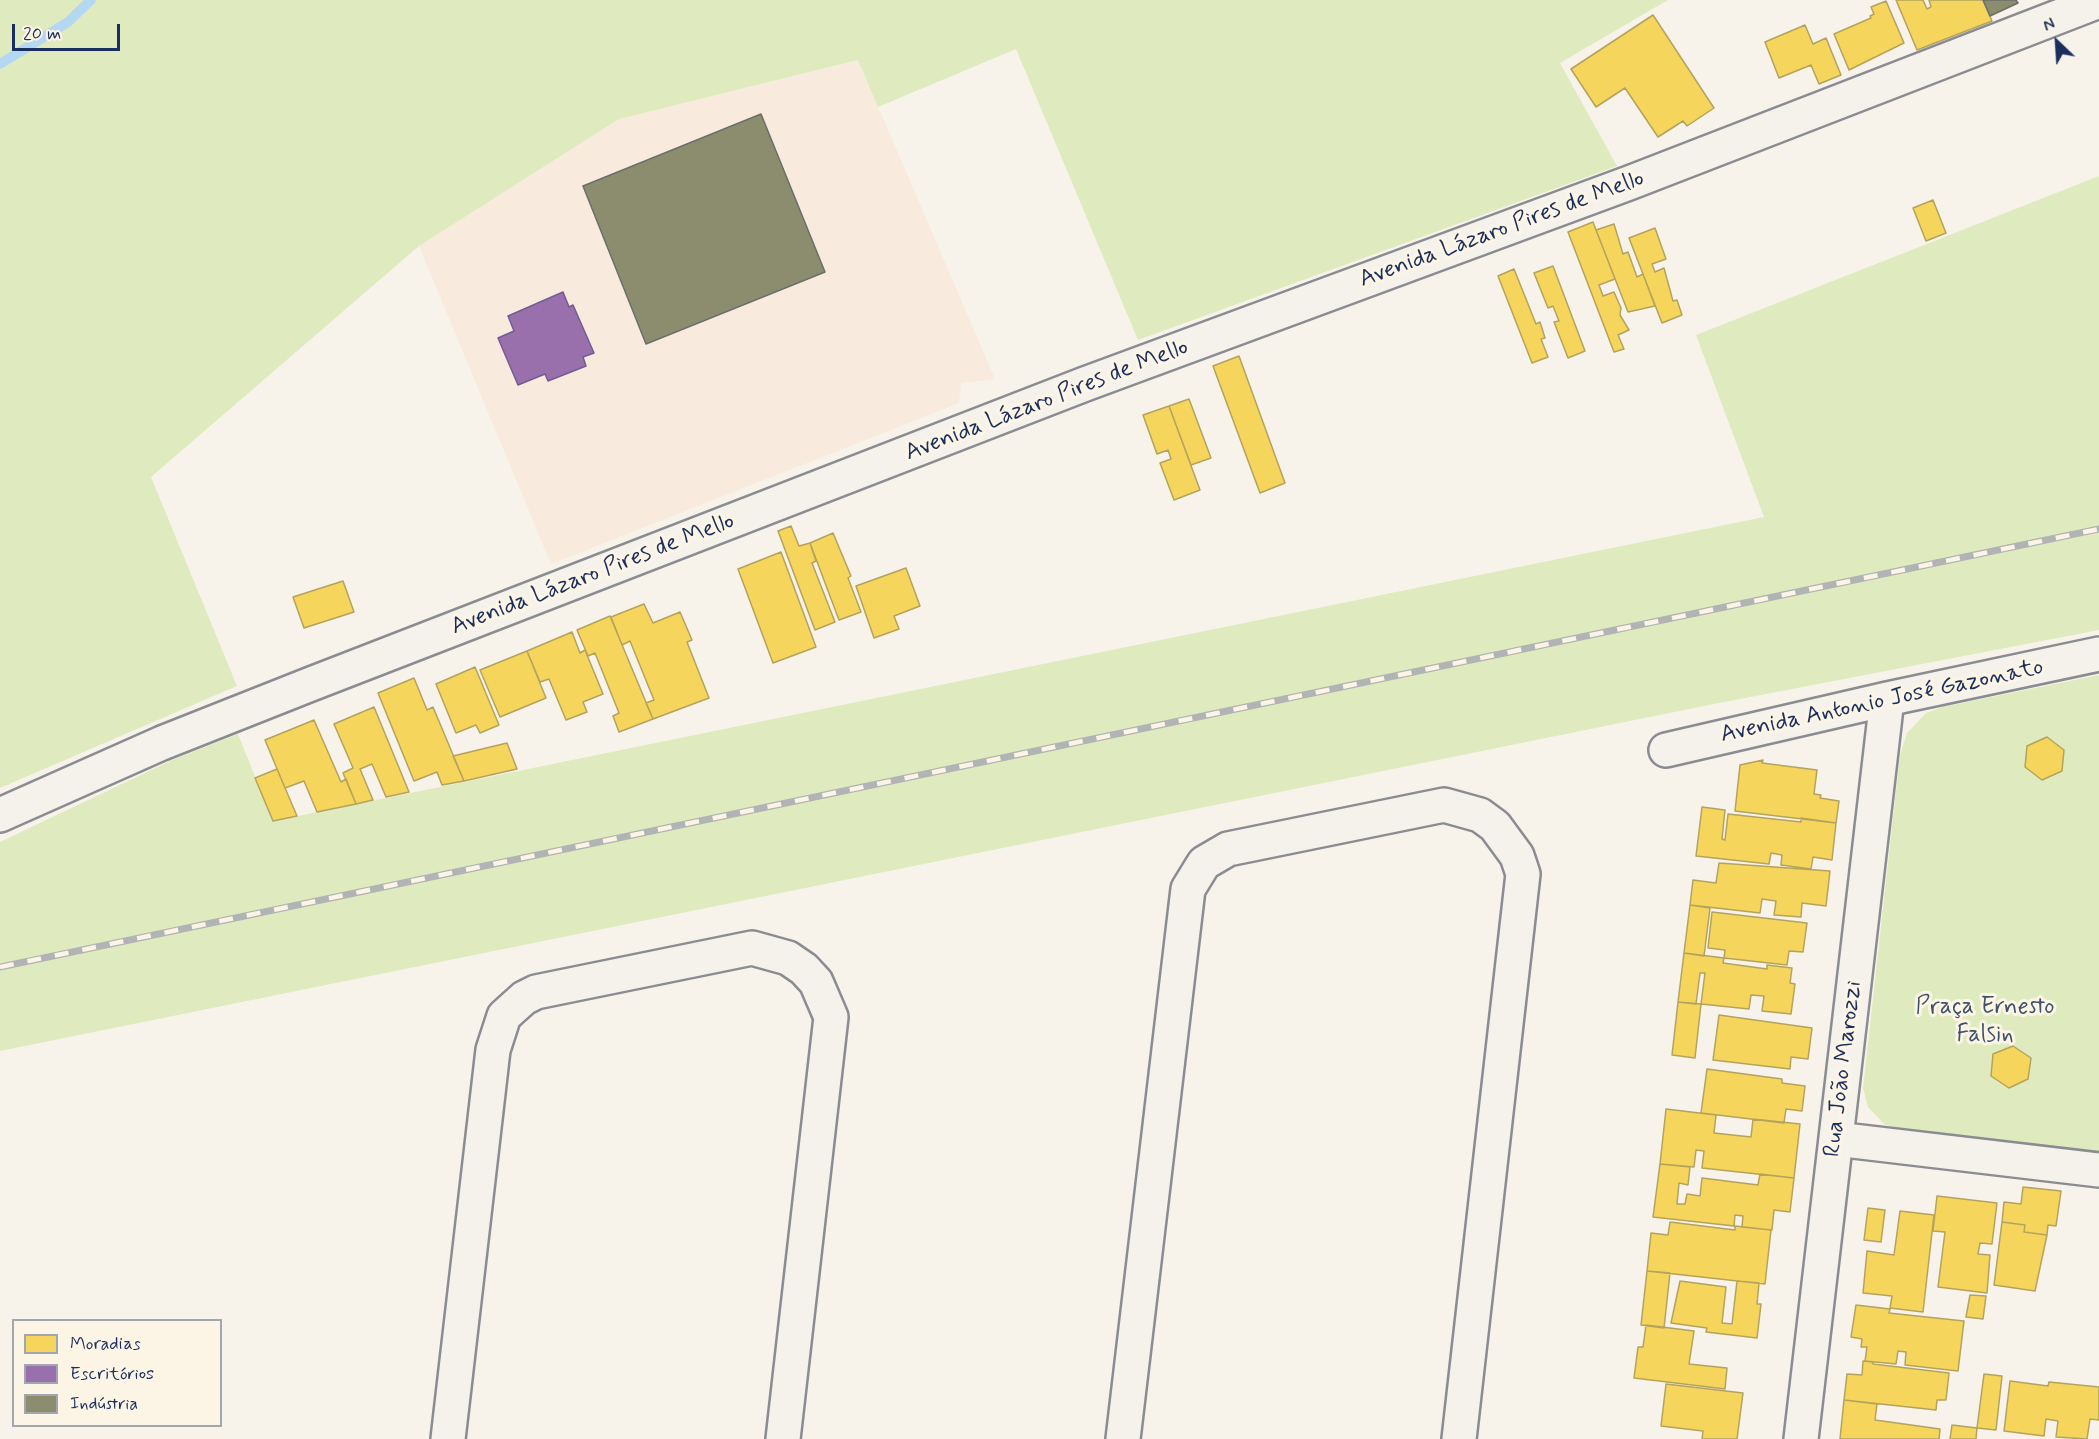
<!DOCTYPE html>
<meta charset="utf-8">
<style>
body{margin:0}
#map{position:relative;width:2099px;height:1439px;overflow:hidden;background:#f7f3ea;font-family:Mynerve,sans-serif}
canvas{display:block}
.legend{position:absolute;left:12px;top:1319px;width:210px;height:108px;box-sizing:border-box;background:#fcf5e5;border:2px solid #a2a6af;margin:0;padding:8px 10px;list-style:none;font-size:18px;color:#1b2f5e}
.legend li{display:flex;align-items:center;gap:12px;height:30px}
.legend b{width:30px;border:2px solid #a2a6af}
.north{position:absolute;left:2027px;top:12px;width:60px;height:60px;-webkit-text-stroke:4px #fcf5e5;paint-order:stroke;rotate:335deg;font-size:16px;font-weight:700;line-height:24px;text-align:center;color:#1b2f5e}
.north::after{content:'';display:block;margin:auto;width:21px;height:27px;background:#1b2f5e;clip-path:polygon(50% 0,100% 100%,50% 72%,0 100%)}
.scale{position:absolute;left:12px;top:24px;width:108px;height:27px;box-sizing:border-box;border:3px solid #1b2f5e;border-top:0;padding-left:8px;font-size:18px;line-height:21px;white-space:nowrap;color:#1b2f5e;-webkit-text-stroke:4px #fcf5e5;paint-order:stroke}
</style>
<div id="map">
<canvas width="2099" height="1439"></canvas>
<ul class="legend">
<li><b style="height:16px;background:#f6d55c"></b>Moradias</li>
<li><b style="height:16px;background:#9970ab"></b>Escritórios</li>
<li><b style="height:16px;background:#8c8c6e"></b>Indústria</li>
</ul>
<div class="north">N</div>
<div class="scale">20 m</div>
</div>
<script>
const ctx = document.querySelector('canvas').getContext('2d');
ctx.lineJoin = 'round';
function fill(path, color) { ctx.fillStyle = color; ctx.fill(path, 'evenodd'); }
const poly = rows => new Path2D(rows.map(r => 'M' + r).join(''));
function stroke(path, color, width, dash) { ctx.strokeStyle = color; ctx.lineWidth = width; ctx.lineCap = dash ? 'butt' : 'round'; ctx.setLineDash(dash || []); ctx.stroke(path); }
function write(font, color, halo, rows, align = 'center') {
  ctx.font = font + ' Mynerve,sans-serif'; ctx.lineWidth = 6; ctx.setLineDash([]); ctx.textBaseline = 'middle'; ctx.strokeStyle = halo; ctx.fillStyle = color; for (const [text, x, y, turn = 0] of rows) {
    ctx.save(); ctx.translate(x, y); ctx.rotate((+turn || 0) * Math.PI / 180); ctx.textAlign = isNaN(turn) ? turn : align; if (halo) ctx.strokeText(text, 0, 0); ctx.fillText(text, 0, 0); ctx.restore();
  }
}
const built = poly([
 [858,60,995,379,961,383,959,403,551,564,419,246,619,119]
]);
const green = poly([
 [0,0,1668,0,1560,63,1617,166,1138,340,1016,49,878,107,858,60,619,119,419,246,151,477,237,686,0,788],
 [2099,176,2099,630,1714,704,0,1051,0,842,170,761,238,734,273,821,1764,517,1696,335],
 [2099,675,2099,1152,1902,1130,1884,1124,1868,1107,1863,1088,1900,755,1907,733,1926,713,1942,707]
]);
const homes = poly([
 [1896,0,1923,0,1927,9,1931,7,1929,0,1983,0,1992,21,1917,50,1896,0],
 [1886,1,1904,43,1849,70,1834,34,1871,18,1870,16,1874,14,1871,7,1886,1],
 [1653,15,1714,108,1687,126,1683,121,1658,137,1625,88,1596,107,1571,69,1653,15],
 [1805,25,1813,44,1826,38,1841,75,1819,84,1811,65,1779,78,1765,42,1805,25],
 [1933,200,1946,233,1926,241,1913,208,1933,200],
 [1593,222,1615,279,1599,285,1603,296,1614,292,1621,308,1620,315,1629,330,1618,335,1624,349,1614,352,1568,232,1593,222],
 [1614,224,1623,254,1628,252,1637,277,1643,274,1655,306,1628,312,1596,230,1614,224],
 [1655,228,1666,259,1652,264,1655,272,1664,268,1673,301,1677,300,1682,315,1662,323,1629,238,1655,228],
 [1553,266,1585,351,1568,358,1554,322,1559,321,1553,306,1548,308,1534,273,1553,266],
 [1514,269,1536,324,1540,322,1545,338,1541,339,1548,357,1532,363,1498,276,1514,269],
 [1239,356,1285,483,1260,493,1213,366,1239,356],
 [1189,399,1211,458,1191,465,1169,406,1189,399],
 [1169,406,1200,490,1174,500,1160,463,1171,459,1168,450,1157,454,1143,415,1169,406],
 [791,526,799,546,810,543,816,561,812,563,835,622,815,630,778,531,791,526],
 [833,533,851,576,848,578,861,612,839,620,810,543,833,533],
 [781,552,816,647,773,663,738,569,781,552],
 [906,568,920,606,894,616,899,629,874,638,856,586,906,568],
 [343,581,354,612,304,628,293,597,343,581],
 [644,604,653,623,680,612,692,640,687,642,709,698,653,719,646,703,654,700,630,641,622,645,611,617,644,604],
 [610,616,653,719,619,732,613,716,619,713,595,653,588,656,577,630,610,616],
 [572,632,580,653,585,650,603,694,583,702,587,712,566,720,549,679,540,682,527,651,572,632],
 [527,651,546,698,500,717,480,670,527,651],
 [475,667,499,725,480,733,476,725,456,733,436,684,475,667],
 [414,678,427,710,433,707,464,781,442,785,437,772,414,781,378,693,414,678],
 [374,707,409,792,386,797,372,764,360,769,373,800,356,804,343,773,353,768,334,724,374,707],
 [314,720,341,782,346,779,356,804,317,812,304,781,285,788,265,740,314,720],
 [2047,737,2064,750,2062,771,2042,780,2025,767,2027,746,2047,737],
 [507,743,517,769,464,781,453,756,507,743],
 [1763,760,1762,763,1817,770,1814,794,1821,795,1820,798,1839,801,1836,823,1735,811,1740,765,1763,760],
 [277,769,297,816,273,821,255,778,277,769],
 [1702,807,1725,810,1722,839,1725,840,1728,814,1801,822,1801,818,1836,823,1832,860,1813,857,1811,869,1781,865,1782,855,1771,853,1769,864,1696,856,1702,807],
 [1719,863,1830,871,1826,906,1802,903,1801,917,1774,915,1776,901,1762,899,1760,913,1690,905,1693,880,1716,883,1719,863],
 [1690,905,1710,908,1704,956,1684,953,1690,905],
 [1712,912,1807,923,1803,952,1789,951,1787,965,1724,958,1725,950,1708,948,1712,912],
 [1684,953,1724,958,1723,963,1767,969,1767,965,1792,968,1790,983,1795,984,1791,1014,1762,1011,1764,996,1751,995,1749,1009,1701,1004,1705,973,1700,973,1696,1004,1678,1002,1684,953],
 [1678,1002,1701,1004,1695,1058,1672,1055,1678,1002],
 [1719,1015,1812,1028,1808,1059,1791,1057,1790,1069,1713,1060,1719,1015],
 [2013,1046,2031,1058,2028,1079,2009,1088,1991,1076,1993,1054,2013,1046],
 [1707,1069,1782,1079,1782,1083,1805,1086,1802,1111,1786,1109,1784,1123,1701,1113,1707,1069],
 [1666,1109,1716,1115,1714,1133,1751,1137,1753,1119,1800,1124,1794,1178,1702,1168,1704,1151,1696,1150,1694,1167,1660,1164,1666,1109],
 [1660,1164,1690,1167,1688,1185,1679,1183,1677,1204,1685,1204,1687,1194,1700,1196,1702,1178,1758,1185,1760,1174,1794,1178,1790,1212,1774,1210,1772,1230,1742,1227,1743,1216,1735,1215,1734,1226,1653,1217,1660,1164],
 [2023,1187,2061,1191,2056,1226,2048,1225,2047,1235,2024,1232,2025,1225,2002,1222,2004,1202,2021,1204,2023,1187],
 [1937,1196,1997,1203,1992,1244,1980,1243,1978,1254,1990,1255,1987,1293,1938,1287,1945,1232,1933,1231,1937,1196],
 [1868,1208,1885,1210,1881,1242,1864,1240,1868,1208],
 [1900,1211,1934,1215,1923,1312,1890,1308,1892,1296,1863,1293,1867,1251,1894,1255,1900,1211],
 [1670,1222,1735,1230,1735,1226,1771,1230,1765,1284,1647,1271,1651,1233,1668,1235,1670,1222],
 [2002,1222,2025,1225,2024,1232,2047,1235,2035,1291,1994,1285,2002,1222],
 [1647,1271,1670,1273,1664,1328,1641,1325,1647,1271],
 [1680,1281,1726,1287,1722,1323,1732,1324,1737,1281,1759,1283,1757,1304,1761,1304,1757,1338,1706,1332,1707,1328,1671,1323,1680,1281],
 [1970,1295,1986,1296,1983,1319,1966,1317,1970,1295],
 [1856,1305,1890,1309,1889,1313,1964,1321,1958,1371,1905,1365,1906,1352,1898,1351,1896,1364,1865,1361,1867,1347,1861,1347,1862,1339,1851,1337,1856,1305],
 [1646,1325,1694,1331,1689,1364,1727,1368,1725,1389,1634,1378,1638,1347,1643,1347,1646,1325],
 [1863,1361,1873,1362,1873,1364,1949,1373,1946,1400,1937,1400,1936,1410,1844,1400,1847,1374,1862,1375,1863,1361],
 [1984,1374,2002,1376,1996,1430,1977,1428,1984,1374],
 [2010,1381,2048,1386,2049,1382,2099,1387,2099,1420,2090,1419,2087,1439,2056,1437,2058,1421,2046,1419,2044,1436,2004,1431,2010,1381],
 [1666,1384,1743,1393,1737,1439,1702,1439,1703,1431,1661,1426,1666,1384],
 [1844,1400,1877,1404,1875,1420,1940,1429,1939,1439,1840,1439,1844,1400],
 [1952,1425,1977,1428,1976,1439,1950,1439,1952,1425]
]);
const offices = poly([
 [563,292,569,307,573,305,594,353,583,357,586,366,548,381,545,374,518,385,498,338,514,331,508,316,563,292]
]);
const industry = poly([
 [1983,0,2016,0,2018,3,1990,16,1983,0],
 [761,114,825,272,646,344,583,186,761,114]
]);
const stream = poly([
 [0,64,68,22,91,0]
]);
const minor = poly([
 [1666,750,1887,699,2099,654],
 [0,815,162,743,311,684,1085,384,1629,183,2099,1],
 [1836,1139,2099,1170],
 [448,1439,493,1050,504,1016,524,998,536,992,752,948,788,958,804,969,816,982,831,1017,783,1439],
 [1123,1439,1188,889,1204,863,1228,849,1444,805,1480,815,1495,826,1517,856,1523,874,1459,1439],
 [1801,1439,1887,699]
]);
const rail = poly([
 [0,967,2099,529]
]);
const streetNames = [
 ["Avenida Lázaro Pires de Mello",1502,230,-20],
 ["Avenida Lázaro Pires de Mello",1047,401,-21],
 ["Avenida Lázaro Pires de Mello",593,575,-21],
 ["Avenida Antonio José Gazonato",1882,702,-12],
 ["Rua João Marozzi",1844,1069,-83]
];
const parkNames = [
 ["Praça Ernesto",1985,1008],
 ["Falsin",1985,1036]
];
fill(built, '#f8eadc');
fill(green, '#dfebbe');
fill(homes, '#f6d55c');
stroke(homes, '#b4a35d', 1.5);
fill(offices, '#9970ab');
stroke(offices, '#735c94', 1.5);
fill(industry, '#8c8c6e');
stroke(industry, '#6a7069', 1.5);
stroke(stream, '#b4d8f2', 10);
stroke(minor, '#8a8c91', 38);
stroke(minor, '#f5f2ec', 33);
stroke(rail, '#b2b3b4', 7);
stroke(rail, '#fcf5e5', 4.5, [14]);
write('24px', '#1b2f5e', '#fcf5e5', streetNames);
write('24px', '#3e536a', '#fcf5e5', parkNames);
</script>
